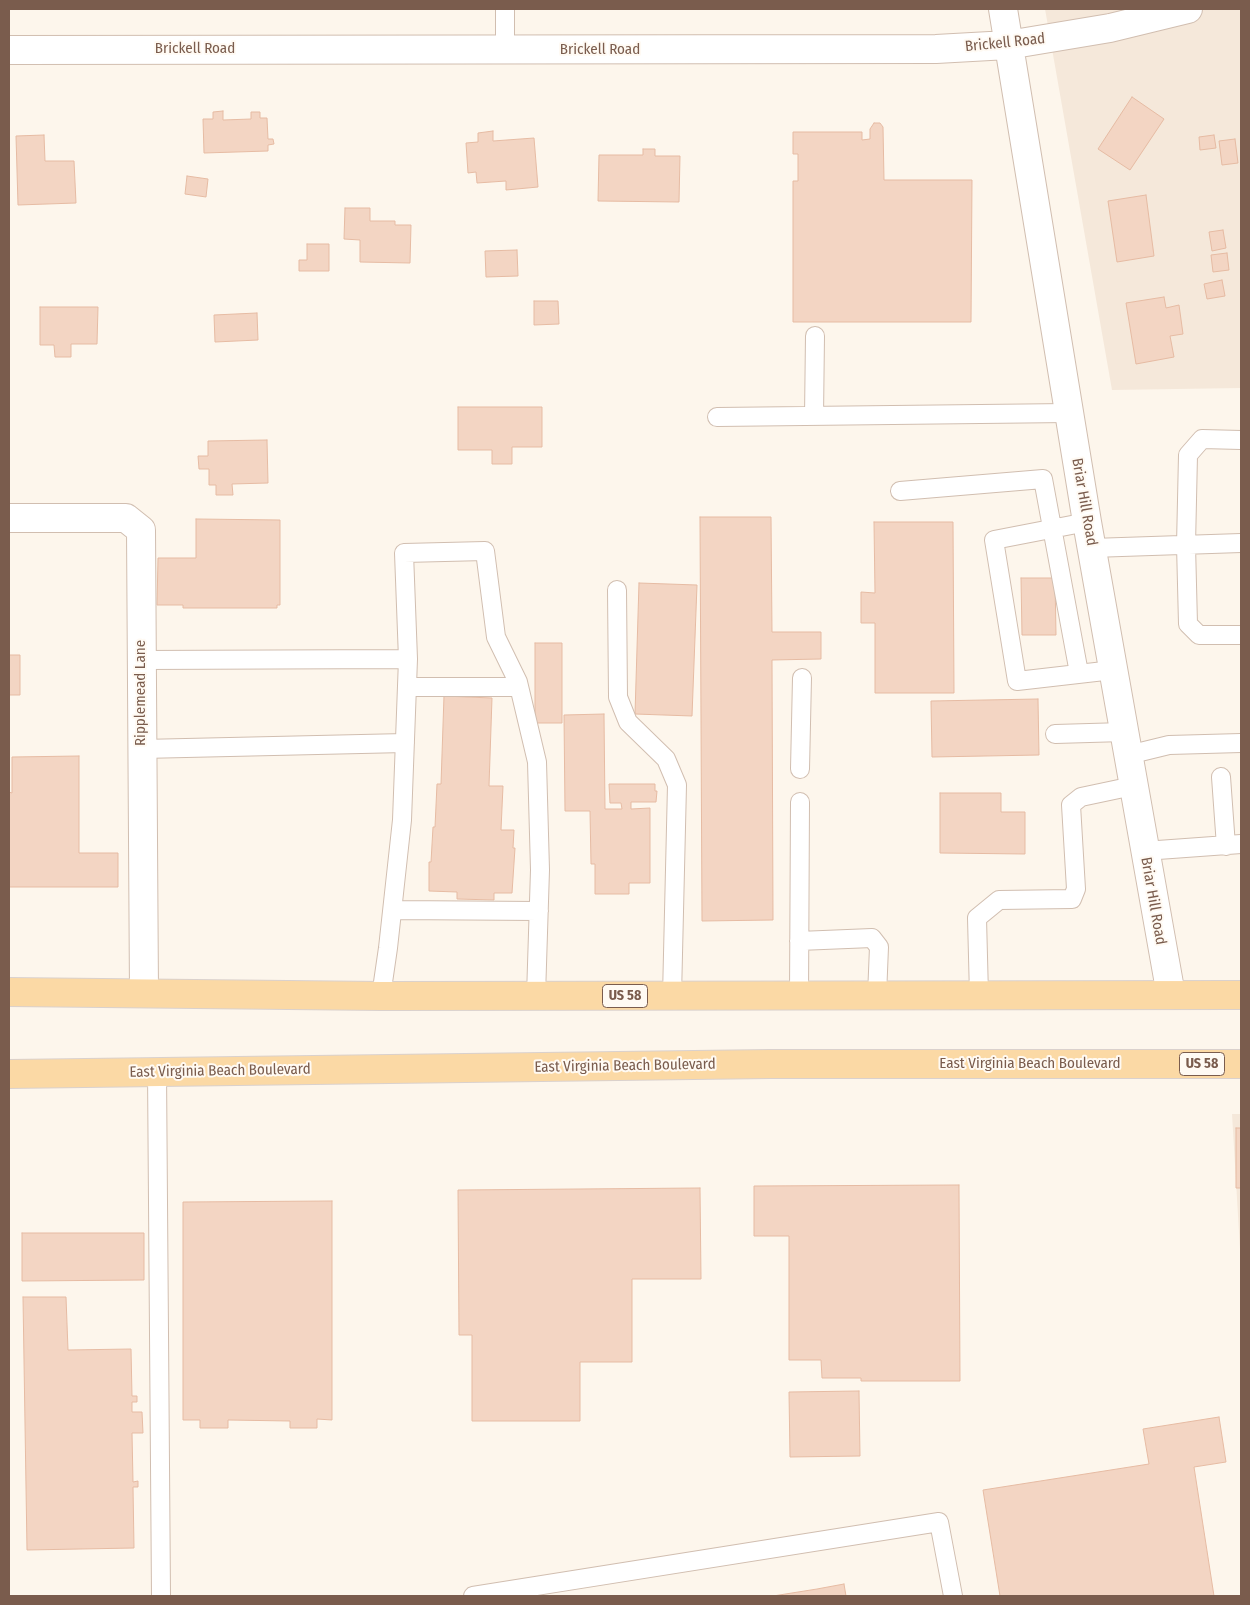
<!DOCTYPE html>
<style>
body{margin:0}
#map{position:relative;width:1250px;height:1605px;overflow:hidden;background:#fdf6ec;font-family:"Fira Sans Condensed",sans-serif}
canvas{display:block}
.frame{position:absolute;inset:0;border:10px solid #7a5c4d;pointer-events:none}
</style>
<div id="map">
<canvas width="1250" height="1605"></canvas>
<div class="frame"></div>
</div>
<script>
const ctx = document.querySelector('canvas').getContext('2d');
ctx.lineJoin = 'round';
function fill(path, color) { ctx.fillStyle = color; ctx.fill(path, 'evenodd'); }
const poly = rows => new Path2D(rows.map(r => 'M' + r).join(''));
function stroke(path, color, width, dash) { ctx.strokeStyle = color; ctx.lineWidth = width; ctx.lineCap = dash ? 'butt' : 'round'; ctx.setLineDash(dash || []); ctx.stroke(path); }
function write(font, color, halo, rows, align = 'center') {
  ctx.font = font + ' "Fira Sans Condensed",sans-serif'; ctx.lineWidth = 4; ctx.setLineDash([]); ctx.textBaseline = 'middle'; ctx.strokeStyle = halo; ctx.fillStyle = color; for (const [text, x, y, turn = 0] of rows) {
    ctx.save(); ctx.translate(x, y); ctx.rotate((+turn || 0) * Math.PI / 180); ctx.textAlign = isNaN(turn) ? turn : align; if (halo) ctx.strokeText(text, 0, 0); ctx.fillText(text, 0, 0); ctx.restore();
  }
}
const residential = poly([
 [1045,9,1241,9,1241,388,1112,390],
 [1232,1114,1241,1114,1241,1266]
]);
const building = poly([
 [1132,97,1164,119,1130,170,1098,149,1132,97],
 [223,111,223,120,251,119,251,112,260,112,260,118,267,118,268,139,273,139,274,144,268,145,268,151,204,153,203,119,213,119,213,112,223,111],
 [874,123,880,123,883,127,884,180,972,180,971,322,793,322,793,181,798,181,798,154,793,154,793,132,862,132,862,140,870,139,870,129,874,123],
 [493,131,493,141,534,138,538,187,506,190,506,181,477,183,476,172,468,173,466,143,478,142,478,133,493,131],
 [44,135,45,161,74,161,76,203,18,205,16,136,44,135],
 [1214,135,1216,148,1200,150,1199,137,1214,135],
 [1235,139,1238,163,1222,165,1219,141,1235,139],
 [643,149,655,149,655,156,680,156,679,202,598,201,599,155,643,155,643,149],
 [187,176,208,179,206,197,185,194,187,176],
 [1146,195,1154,256,1117,262,1108,201,1146,195],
 [345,208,370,208,370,221,395,221,395,225,411,225,410,263,360,262,360,240,344,239,345,208],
 [1223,230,1226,248,1212,251,1209,232,1223,230],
 [307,244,329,244,329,271,299,271,299,260,307,260,307,244],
 [517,250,518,276,486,277,485,251,517,250],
 [1227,253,1229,270,1213,272,1211,255,1227,253],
 [1222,280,1225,296,1207,299,1204,284,1222,280],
 [1164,297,1166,308,1179,305,1183,334,1170,336,1174,357,1136,364,1126,303,1164,297],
 [534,301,558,301,559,324,534,325,534,301],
 [40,307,98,307,97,344,71,344,71,357,55,357,54,345,40,345,40,307],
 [257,313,258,340,215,342,214,315,257,313],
 [458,407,542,407,542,447,512,447,512,464,492,464,492,450,458,450,458,407],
 [267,440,268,483,232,484,233,495,216,495,216,485,209,485,209,469,199,469,198,456,208,456,208,441,267,440],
 [700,517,771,517,772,632,821,632,821,659,772,660,773,920,702,921,700,517],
 [196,519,280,520,280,605,277,605,277,608,183,608,183,605,157,605,158,558,196,558,196,519],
 [874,522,953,522,954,693,875,693,875,623,861,623,861,592,875,593,874,522],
 [1021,578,1055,578,1056,635,1022,635,1021,578],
 [639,583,697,585,692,716,635,714,639,583],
 [535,643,562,643,562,723,535,723,535,643],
 [9,655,20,655,20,695,9,695,9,655],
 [444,696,492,698,489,786,503,786,501,830,514,830,513,848,515,848,512,893,494,893,494,900,457,899,457,892,429,891,429,862,431,862,433,827,435,827,437,784,441,784,444,696],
 [1038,699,1039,755,932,757,931,701,1038,699],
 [604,714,605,809,622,809,621,803,610,803,609,784,655,784,655,791,657,791,656,802,631,802,631,809,650,808,650,883,629,883,629,894,595,894,595,864,591,864,590,811,565,811,564,715,604,714],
 [79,756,79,853,118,853,118,887,9,887,9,792,12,793,12,757,79,756],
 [940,793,1001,793,1001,812,1025,812,1025,854,940,853,940,793],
 [1236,1128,1241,1128,1241,1188,1236,1188,1236,1128],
 [959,1185,960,1381,861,1381,861,1378,822,1378,821,1360,789,1360,789,1236,754,1236,754,1186,959,1185],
 [700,1188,701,1279,632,1279,632,1362,580,1362,580,1421,472,1421,472,1335,459,1335,458,1190,700,1188],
 [332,1201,332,1420,317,1419,317,1428,290,1428,290,1421,228,1420,228,1428,200,1428,200,1420,183,1420,183,1202,332,1201],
 [22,1233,144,1233,144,1280,22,1281,22,1233],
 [23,1297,66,1297,68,1350,131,1349,132,1396,137,1396,137,1402,132,1402,132,1412,142,1412,143,1433,132,1433,133,1482,138,1481,138,1487,133,1487,134,1548,27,1550,23,1297],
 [859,1391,860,1456,790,1457,789,1392,859,1391],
 [1219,1417,1226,1462,1194,1467,1214,1596,1000,1596,983,1490,1149,1464,1143,1429,1219,1417],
 [844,1584,846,1596,773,1596,817,1589,844,1584]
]);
const service = poly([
 [505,9,505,50],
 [814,416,815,336],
 [717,417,1068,413],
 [1241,440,1202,439,1188,455,1186,545,1188,624,1199,635,1241,635],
 [900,491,1043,479,1079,673],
 [1087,522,994,540,1017,681,1113,670],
 [1092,548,1241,543],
 [617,590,618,697,628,722,666,759,677,785,672,996],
 [141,660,408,659],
 [407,687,519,687],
 [1055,734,1124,732],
 [142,749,405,743],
 [1128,755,1169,745,1241,743],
 [800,769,802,678],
 [1221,777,1226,846],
 [1144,851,1241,844],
 [393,910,539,911],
 [799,941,872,938,879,947,877,996],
 [979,995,977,918,999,900,1072,899,1076,889,1071,805,1081,797,1133,786],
 [381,996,388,948,402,820,408,659,404,553,485,551,496,637,518,682,537,762,540,870,536,996],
 [799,996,800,802],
 [157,1071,161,1596],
 [473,1596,939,1522,953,1596]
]);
const minor = poly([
 [1003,9,1087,522,1171,995],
 [9,50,936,49,1008,45,1110,28,1188,9],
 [9,518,126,518,141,530,144,993]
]);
const primary = poly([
 [9,992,381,996,1241,995],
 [9,1074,770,1064,1241,1064]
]);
const shields = [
 [625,996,45],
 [1202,1064,45]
];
const shieldNames = [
 ["US 58",625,996],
 ["US 58",1202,1064]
];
const streetNames = [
 ["Brickell Road",1005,43,-6],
 ["Brickell Road",195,49],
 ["Brickell Road",600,50],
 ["Briar Hill Road",1084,502,80],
 ["Ripplemead Lane",141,693,-90],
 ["Briar Hill Road",1153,901,80],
 ["East Virginia Beach Boulevard",1030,1064],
 ["East Virginia Beach Boulevard",625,1066,-1],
 ["East Virginia Beach Boulevard",220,1071,-1]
];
fill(residential, '#f5e8da');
fill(building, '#f3d5c3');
stroke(building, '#e6bba3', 1);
stroke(service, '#d1beb0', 20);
stroke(minor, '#d1beb0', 30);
stroke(primary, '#dad1cd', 30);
stroke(service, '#fff', 18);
stroke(minor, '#fff', 28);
stroke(primary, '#fbd9a5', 28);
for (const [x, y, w] of shields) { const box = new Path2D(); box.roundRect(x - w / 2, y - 11.5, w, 23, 4); ctx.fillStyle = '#fffaf3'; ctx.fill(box); stroke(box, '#7a5c4d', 1); }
write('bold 14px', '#7a5c4d', null, shieldNames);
write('15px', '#7a5c4d', '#fffaf3', streetNames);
</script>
